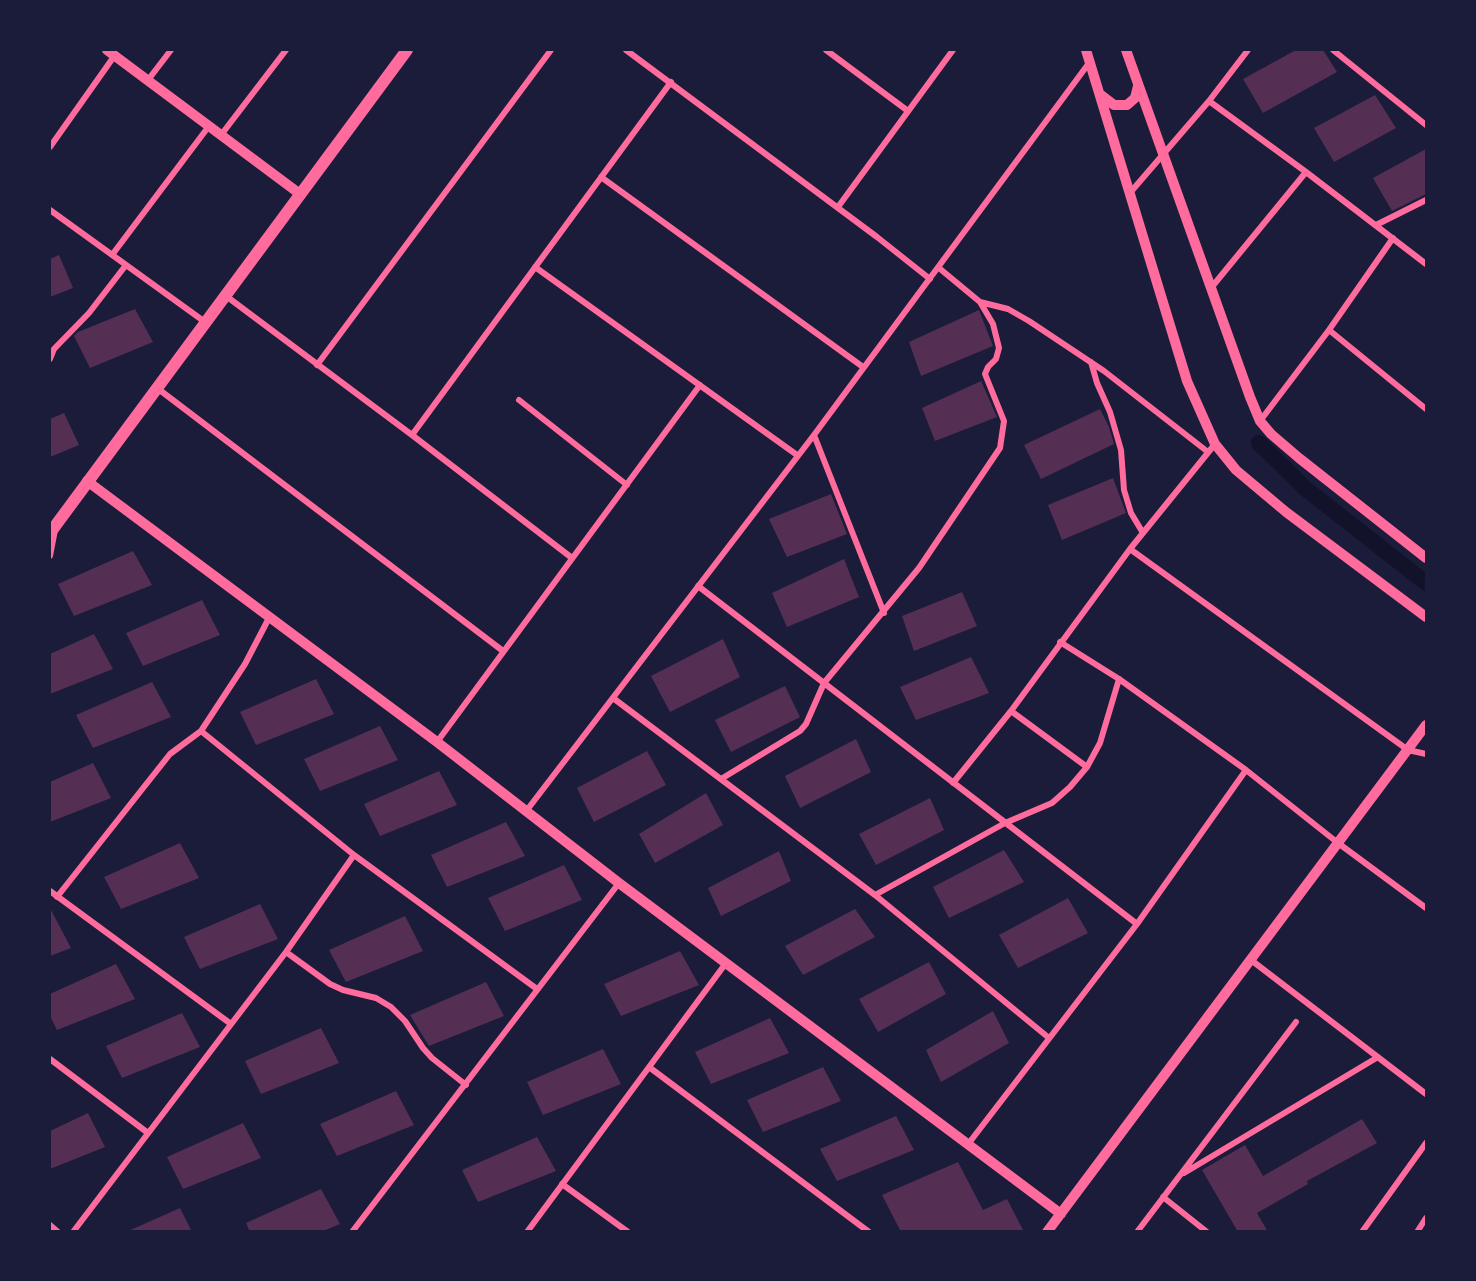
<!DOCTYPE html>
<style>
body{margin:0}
#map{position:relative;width:1476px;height:1281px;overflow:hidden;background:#1b1b3a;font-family:"Roboto Condensed",sans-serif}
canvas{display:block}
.frame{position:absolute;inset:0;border:51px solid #1b1b3a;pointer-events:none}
</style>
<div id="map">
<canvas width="1476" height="1281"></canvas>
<div class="frame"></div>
</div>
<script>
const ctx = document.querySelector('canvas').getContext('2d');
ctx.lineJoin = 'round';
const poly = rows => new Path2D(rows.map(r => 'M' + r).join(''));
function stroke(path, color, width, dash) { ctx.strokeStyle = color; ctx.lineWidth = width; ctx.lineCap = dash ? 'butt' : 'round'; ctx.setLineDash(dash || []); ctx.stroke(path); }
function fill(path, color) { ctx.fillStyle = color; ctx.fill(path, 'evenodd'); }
const canal = poly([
 [1259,443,1306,489,1426,583]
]);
const building = poly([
 [1296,50,1323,50,1337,72,1263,113,1243,79],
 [1375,95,1396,128,1334,162,1314,128],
 [1426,149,1426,194,1392,211,1373,178],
 [59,255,73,288,50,297,50,259],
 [135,309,153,342,90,368,74,336,78,332],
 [979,310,993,346,921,376,909,342],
 [981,381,997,417,935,441,922,408],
 [1100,409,1109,427,1114,444,1041,479,1024,445],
 [64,413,79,445,50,457,50,419],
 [1113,478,1126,513,1062,540,1048,505],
 [831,494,847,534,787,557,769,519],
 [133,551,152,585,74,616,58,584],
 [844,559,859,597,787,627,772,593],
 [962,592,977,626,914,651,902,616],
 [202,600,220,635,143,666,126,633],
 [94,634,113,669,50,694,50,654],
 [723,639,740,677,670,712,651,676],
 [971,657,989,693,916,720,900,687],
 [316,679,334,714,256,745,240,712],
 [152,682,171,717,93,748,76,715],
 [785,686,800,717,731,752,715,720],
 [380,726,398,760,320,791,304,759],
 [856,739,871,772,800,808,785,776],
 [647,751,666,785,594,822,577,788],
 [93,763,111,798,50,822,50,782],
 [439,771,457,805,380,836,364,804],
 [706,793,723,825,655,863,639,834],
 [930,798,944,830,876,865,859,834],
 [506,822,525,856,447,887,431,855],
 [180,843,199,878,121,909,104,877],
 [1004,850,1024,882,949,918,933,887],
 [779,851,791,881,721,916,708,888],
 [564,865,582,900,505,931,488,898],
 [1068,898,1088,933,1018,968,999,935],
 [260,904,278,939,200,969,184,937],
 [50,908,71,948,50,956],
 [855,909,875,937,803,975,785,946],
 [405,916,423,951,346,982,329,950],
 [680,951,699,985,621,1016,604,984],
 [929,962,946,994,878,1032,859,999],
 [116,964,135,999,57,1030,50,1016,50,994],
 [486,982,504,1016,429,1046,410,1015],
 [993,1011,1009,1043,941,1082,926,1050],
 [182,1013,200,1047,122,1078,106,1046],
 [770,1018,789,1053,711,1084,695,1052],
 [321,1028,339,1063,261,1094,245,1061],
 [603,1049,621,1084,543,1115,527,1082],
 [823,1067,841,1101,763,1132,747,1100],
 [396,1091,414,1125,337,1156,320,1124],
 [88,1113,105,1147,50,1169,50,1131],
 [896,1116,914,1150,837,1181,820,1149],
 [1362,1119,1377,1143,1307,1181,1308,1184,1257,1213,1268,1232,1238,1232,1202,1170,1245,1145,1263,1176],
 [243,1123,261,1158,183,1189,167,1157],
 [537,1137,556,1171,478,1202,462,1170],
 [958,1162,983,1210,1007,1199,1024,1232,901,1232,882,1195],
 [321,1189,340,1224,321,1232,250,1232,246,1223],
 [180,1208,192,1232,126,1232]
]);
const minor = poly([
 [626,50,877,237,930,279],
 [826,50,908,111],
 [1333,50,1426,125],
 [148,80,171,50],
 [1209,101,1306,172,1426,264],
 [221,135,286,50],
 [50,147,115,55],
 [601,177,863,367],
 [1129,194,1209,101,1248,50],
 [838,207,953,50],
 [50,210,205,322],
 [1376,225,1426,200],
 [112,255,209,126],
 [535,267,797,455],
 [939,268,980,302,1008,309,1029,321,1104,371,1208,452],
 [1211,288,1306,172],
 [226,296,412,435,572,558],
 [1329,330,1426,409],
 [50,359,54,349,89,313,126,265],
 [1091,362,1097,383,1110,412,1121,450,1124,490,1131,513,1143,533],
 [317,365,551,50],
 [157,388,503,651],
 [519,400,627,485],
 [1260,421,1329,330,1393,238],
 [412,435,671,82],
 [814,435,884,613],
 [1130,549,1408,750,1426,754],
 [50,556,55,530],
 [698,586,1137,924],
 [1060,642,1119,679,1246,770,1338,843,1426,908],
 [613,698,875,895,1049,1038],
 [1011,711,1087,767],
 [201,731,354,855,537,989],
 [437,742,700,385],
 [721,779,800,731,806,724,824,683,919,568,1000,448,1004,421,985,374,988,367,996,359,999,348,993,324,980,302],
 [953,783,1011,711,1130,549,1215,444],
 [527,810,814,435,1089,63],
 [50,891,231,1024],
 [875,895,1005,823,1052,803,1070,787,1087,767,1100,743,1119,679],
 [57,897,170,754,201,731,245,664,270,616],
 [286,952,330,984,343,990,376,998,391,1007,405,1021,423,1048,432,1058,466,1085],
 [1251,960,1426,1094],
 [50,1059,148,1133],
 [649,1067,869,1232],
 [969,1143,1137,924,1246,770],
 [1184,1173,1378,1057],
 [562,1184,628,1232],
 [1163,1197,1207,1232],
 [50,1225,58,1232],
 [73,1232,286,952,354,855],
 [352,1232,619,883],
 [527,1232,726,963],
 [1137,1232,1296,1022],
 [1362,1232,1426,1143],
 [1417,1232,1426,1218]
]);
const tertiary = poly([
 [107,50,300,194],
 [1086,50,1187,381,1215,444,1236,470,1286,512,1426,617],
 [1126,50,1250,397,1260,421,1271,434,1299,458,1426,558],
 [1101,95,1114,105,1127,105,1135,98,1138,86],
 [87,481,437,742,619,883,1061,1214],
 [1047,1232,1426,725]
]);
const secondary = poly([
 [50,533,407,50]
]);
stroke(canal, '#12122b', 16);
fill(building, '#542f53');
stroke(minor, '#ff6b9d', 6);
stroke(tertiary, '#ff6b9d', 10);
stroke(secondary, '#ff6b9d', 12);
</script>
